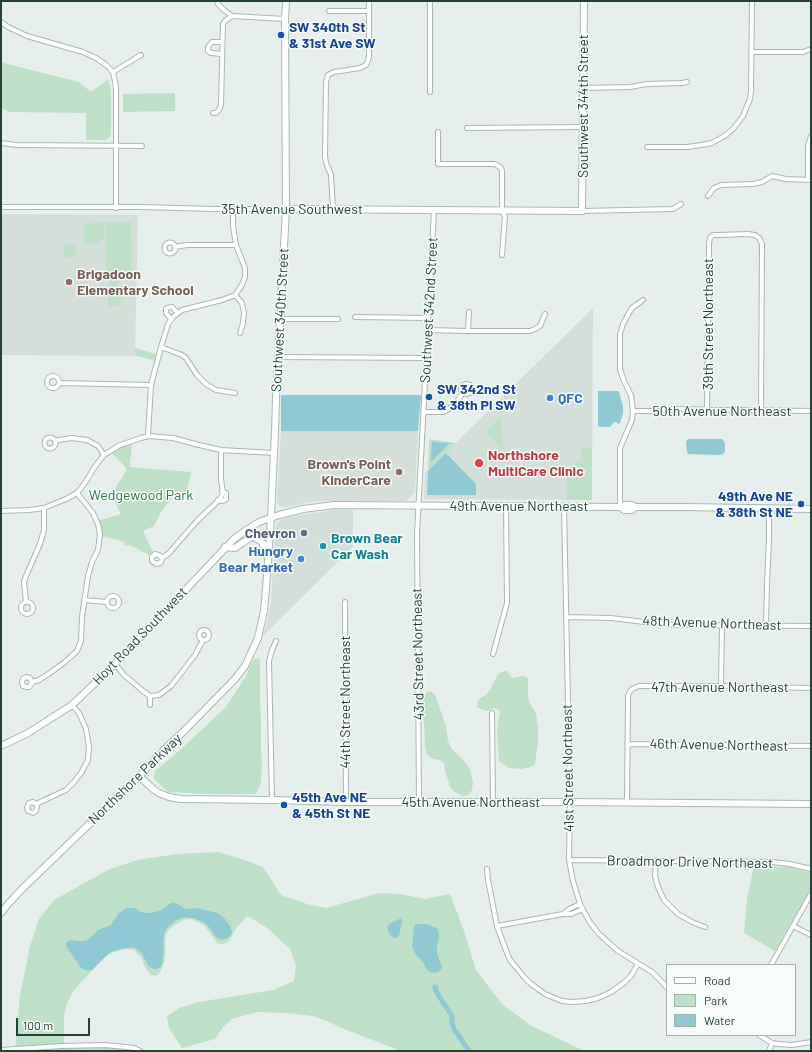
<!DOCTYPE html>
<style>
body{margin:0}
#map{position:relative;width:812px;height:1052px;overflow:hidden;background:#e6efeb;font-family:Barlow,sans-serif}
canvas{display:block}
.frame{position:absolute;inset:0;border:2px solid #24423a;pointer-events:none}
.legend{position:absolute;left:666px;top:964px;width:130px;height:72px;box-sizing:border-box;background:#f7fbf9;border:1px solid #a3b1ad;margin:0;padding:5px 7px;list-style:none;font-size:12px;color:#24423a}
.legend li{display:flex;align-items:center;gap:8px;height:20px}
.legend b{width:20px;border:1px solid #a3b1ad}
.scale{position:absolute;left:16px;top:1018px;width:74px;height:18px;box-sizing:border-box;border:2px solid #24423a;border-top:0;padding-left:5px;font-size:12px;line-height:14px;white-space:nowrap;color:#24423a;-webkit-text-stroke:3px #f7fbf9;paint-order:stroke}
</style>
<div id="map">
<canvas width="812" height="1052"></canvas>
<div class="frame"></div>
<ul class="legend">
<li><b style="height:5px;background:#fff"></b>Road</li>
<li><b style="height:11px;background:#bfe0c8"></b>Park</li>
<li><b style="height:11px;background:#8ec9d4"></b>Water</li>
</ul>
<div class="scale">100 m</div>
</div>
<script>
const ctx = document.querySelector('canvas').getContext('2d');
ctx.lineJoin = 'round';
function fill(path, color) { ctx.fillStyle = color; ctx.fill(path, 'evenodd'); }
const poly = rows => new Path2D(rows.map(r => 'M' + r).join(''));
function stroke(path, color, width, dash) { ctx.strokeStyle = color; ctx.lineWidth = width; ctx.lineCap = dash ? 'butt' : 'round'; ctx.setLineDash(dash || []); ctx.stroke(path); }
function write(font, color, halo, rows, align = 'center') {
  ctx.font = font + ' Barlow,sans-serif'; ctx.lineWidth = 3; ctx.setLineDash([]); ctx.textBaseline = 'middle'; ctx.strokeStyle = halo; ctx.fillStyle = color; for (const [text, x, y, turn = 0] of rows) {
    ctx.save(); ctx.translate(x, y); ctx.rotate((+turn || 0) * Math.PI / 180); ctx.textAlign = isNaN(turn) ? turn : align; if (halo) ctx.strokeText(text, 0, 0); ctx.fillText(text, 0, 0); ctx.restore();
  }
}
const built = poly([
 [1,214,138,215,135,356,1,355],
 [593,308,592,500,426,499,424,497,425,473],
 [281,431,418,431,415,492,406,501,321,501,309,502,288,507,280,507,277,503,277,499],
 [334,510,353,510,353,547,262,637,267,622,271,603,275,529,277,523,282,519,298,515]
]);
const green = poly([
 [1,61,4,63,79,82,91,92,108,79,111,89,111,133,110,137,105,140,86,140,86,113,9,112,1,108],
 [175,93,175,111,123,112,123,94],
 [101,222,103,224,105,228,105,235,103,238,99,243,93,245,85,244,84,226,86,224],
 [106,222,131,222,132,274,106,275],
 '63 251a7 7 0 1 1 14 0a7 7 0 1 1-14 0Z',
 [110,275,118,275,118,290,110,290],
 [108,293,121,293,121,306,108,306],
 [135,348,159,355,157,361,137,356,135,356],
 [499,418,501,419,503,450,485,432],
 [429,439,456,443,428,471],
 [132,440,131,458,130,458,130,467,191,472,190,479,186,492,177,492,161,512,154,526,143,531,153,552,149,555,130,545,125,546,125,542,106,537,100,537,97,521,121,514,111,495,127,469,110,451],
 [581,448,592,448,592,500,567,500,567,471,581,459],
 [260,658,260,701,261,717,261,749,262,764,261,782,256,794,207,794,168,792,159,784,154,778,155,771,181,749,226,707,247,674,251,663,255,659],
 [506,670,512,678,523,676,528,678,528,696,530,704,536,713,538,728,538,742,535,764,531,767,521,769,509,768,499,761,497,733,498,723,500,712,499,710,494,708,486,711,477,707,477,703,480,698,486,695,490,690,498,674],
 [431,691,435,695,446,726,448,741,451,748,464,761,470,769,473,782,472,790,468,795,463,796,455,792,450,787,445,770,444,763,440,760,433,759,427,755,425,747,423,700,426,693],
 [218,852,242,859,263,867,281,895,307,904,326,908,379,893,400,894,425,899,450,894,463,928,476,970,502,1004,530,1025,584,1051,401,1051,339,1027,327,1021,313,1016,287,1013,259,1012,245,1015,232,1019,224,1026,215,1039,182,1048,169,1028,167,1016,179,1008,199,1002,273,990,294,981,296,965,290,949,266,927,247,916,237,927,229,941,224,944,218,944,204,925,192,919,185,919,173,926,167,932,165,941,166,951,164,963,160,972,156,976,151,975,146,969,141,957,134,950,126,949,114,952,105,957,73,991,67,1004,64,1015,64,1046,104,1045,134,1048,130,1051,15,1051,20,995,30,946,39,919,54,900,108,870,137,860,177,854],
 [754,866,790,867,811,873,811,889,775,951,744,933,747,899]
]);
const water = poly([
 [598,391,618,391,619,392,623,406,623,413,620,423,618,424,616,422,614,422,611,426,609,427,600,427,598,426],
 [281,395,421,395,418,431,281,431],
 [689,439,722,439,724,441,725,444,725,452,723,454,720,455,688,454,687,452,686,442,687,440],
 [432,442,450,443,431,462],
 [446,453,476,484,476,495,427,495,428,471],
 [171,903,175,903,186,909,196,908,218,913,225,919,230,926,232,933,228,938,222,940,216,937,208,926,203,922,193,918,185,917,177,920,167,928,164,934,163,961,161,966,157,969,154,969,149,967,141,952,135,948,127,948,120,949,109,953,92,970,88,971,81,968,66,946,66,943,70,940,78,941,84,941,88,940,98,930,111,925,118,914,126,908,135,908,141,912,146,913,151,913,161,910],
 [401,918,402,922,399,936,397,938,395,938,392,937,389,934,387,928,389,924],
 [416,924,426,924,436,928,438,931,439,935,437,947,437,954,442,966,441,970,438,972,434,973,429,972,426,968,423,962,416,955,412,947,414,927]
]);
const canal = poly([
 [435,987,437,993,452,1016,452,1019],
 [452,1023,454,1029,469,1051]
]);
const street = poly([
 [329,11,369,11],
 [232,16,285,19],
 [1,22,8,27,27,36,83,52,96,58,106,65,113,72,116,87,116,208],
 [751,52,803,52,811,49],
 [222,54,211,53,208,51,208,47,212,42,222,42],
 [113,72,141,55],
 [582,88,630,87,647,84,682,83,687,82],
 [430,92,430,1],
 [213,113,216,113,219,110,221,105,223,24,225,21,232,16,224,10,218,4,217,1],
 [467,128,583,127],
 [438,132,438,164,495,164,501,168,502,171,502,211,505,216,502,255],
 [1,143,17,145,142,146],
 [647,147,687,147,701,145,712,143,726,135,733,129,743,116,750,99,751,91,752,1],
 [808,180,808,146,811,136],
 [708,196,714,188,721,185,753,184,762,182,772,176,786,179,811,180],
 [1,207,141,207,214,209,286,209],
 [233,209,233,226,236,245,245,268,245,277,242,285,235,295,242,303,244,313,243,323,240,333],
 [333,209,331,175,326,163,325,156,326,82,328,75,334,72,360,68,366,65,368,61,369,56,369,1],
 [582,211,673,209,681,204],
 '164.5 248a5.5 5.5 0 1 1 11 0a5.5 5.5 0 1 1-11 0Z',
 [175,247,187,245,236,245],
 [355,317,428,318],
 [171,319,166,313,166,309,167,308,172,307,178,313],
 [280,319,338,319],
 [428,330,468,331,530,331,535,329,540,326,545,314],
 [468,331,469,312],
 [161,347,182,355,186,358,197,375,206,384,216,390,235,393],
 [278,357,426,358],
 '47 382a6 6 0 1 1 12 0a6 6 0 1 1-12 0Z',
 [59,383,151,385],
 [707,410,709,244,710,238,713,235,718,235,748,234,755,235,759,238,762,244,761,411],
 [633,411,659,411,670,409,811,411],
 [423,412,443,412,447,410,455,404,463,393,467,394,471,392,472,389,470,385,466,384,462,386,461,390,463,393],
 [148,436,151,385,161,347,168,324,174,316,182,310,222,300,235,295],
 '44.5 443a5.5 5.5 0 1 1 11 0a5.5 5.5 0 1 1-11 0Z',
 [55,441,59,440,72,438,87,440,98,446,104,455],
 [218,500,223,501,226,499,226,493,222,491],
 [564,506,570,802,569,860,573,881,580,904,589,921,599,934,618,951,652,972,663,983,667,988],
 [620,507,620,448,632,420,633,411,631,395,624,381,620,369,620,334,623,324,629,313,632,308,643,300],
 [1,511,29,510,44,508,66,499,77,493,85,483,96,465,104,455,120,445,141,438,148,436,173,438,199,445,221,450,274,453],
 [162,558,159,555,155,554,152,557,152,561,156,564,160,563,161,562,162,558,169,553,197,521,218,501,221,497,223,493,221,479,221,450],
 '107 602a6 6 0 1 1 12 0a6 6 0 1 1-12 0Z',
 [84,600,107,602],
 '21 608a6 6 0 1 1 12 0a6 6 0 1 1-12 0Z',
 [26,602,24,582,26,576,40,544,44,530,44,508],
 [345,602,346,802],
 [566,617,611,618,653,623,676,625,811,626],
 [766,625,767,584,769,540,769,508],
 '199 635a5 5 0 1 1 10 0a5 5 0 1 1-10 0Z',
 [493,654,507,603,506,506],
 [115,664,124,675,143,691,150,696,159,695,171,686,182,672,195,655,203,640],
 [32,682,30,678,26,677,23,679,22,682,23,686,27,687,29,687,31,685,32,682,39,680,50,673,65,662,77,651,81,641,82,617,88,576,92,562,98,550,100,534,98,524,93,513,77,493],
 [721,686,722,626],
 [150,696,150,705],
 [492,713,493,802],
 [627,744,811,746],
 [272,800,269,661,272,650,276,641],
 [419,802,417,534,434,210],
 [627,802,628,702,628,696,630,691,632,689,639,686,721,686,811,688],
 [36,804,37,807,36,811,33,813,28,811,27,807,29,803,33,802,36,804,66,790,74,782,81,773,88,760,89,747,86,729,79,713,72,705],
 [569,860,772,862,790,864,811,869],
 [656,861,655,876,658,887,664,900,678,914,692,922,705,927],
 [487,869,488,880,497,926,507,953,510,960,524,977,530,983,545,994,562,1001,572,1002,586,1001,598,998,611,992,625,982,631,976,638,964],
 [563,914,569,909,580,904],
 [497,926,563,914,571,914,583,909],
 [793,926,811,935],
 [771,965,811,894],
 [759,1035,772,1043,779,1044,792,1045,811,1042],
 [1,1050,62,1046,104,1045,126,1047,134,1048,140,1051],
 [769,1051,772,1043]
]);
const secondary = poly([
 [286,209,582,211,584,1],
 [620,507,624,510,632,510,635,507],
 [225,547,235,548,251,537,254,537,262,542,267,554],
 [1,746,28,733,72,705,115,664,234,539,245,531,259,522,279,515,303,509,334,505,620,507,624,505,632,505,635,507,685,507,811,509],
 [139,776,153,789,159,793,169,797,181,799,272,800,346,802,570,802,811,804],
 [1,913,8,904,23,888,139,776,164,750,187,728,235,679,245,666,258,638,264,611,266,589,271,517,275,432,276,398,286,209,285,19,286,1]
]);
const markers = [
 [281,35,4,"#1a4fb4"],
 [69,282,4,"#8d6e63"],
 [429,397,4,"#1a4fb4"],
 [550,398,4,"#3f7fe0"],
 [479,463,5,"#e0444e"],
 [399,472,4,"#8d6e63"],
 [801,504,4,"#1a4fb4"],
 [304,533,4,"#5c6f8a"],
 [323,546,4,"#0f9aa8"],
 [301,559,4,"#3f7fe0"],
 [284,805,4,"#1a4fb4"]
];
const transitNames = [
 ["SW 340th St",289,27],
 ["& 31st Ave SW",289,43],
 ["SW 342nd St",437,389],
 ["& 38th Pl SW",437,405],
 ["49th Ave NE",793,496,"right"],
 ["& 38th St NE",793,512,"right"],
 ["45th Ave NE",292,797],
 ["& 45th St NE",292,813]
];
const streetNames = [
 ["Southwest 344th Street",583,106,-90],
 ["35th Avenue Southwest",292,209],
 ["Southwest 342nd Street",429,310,-87],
 ["Southwest 340th Street",280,320,-87],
 ["39th Street Northeast",708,324,-90],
 ["50th Avenue Northeast",722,411],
 ["49th Avenue Northeast",519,506],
 ["48th Avenue Northeast",712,623,2],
 ["Hoyt Road Southwest",140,636,-46],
 ["43rd Street Northeast",418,654,-91],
 ["47th Avenue Northeast",720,687],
 ["44th Street Northeast",345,702,-90],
 ["46th Avenue Northeast",719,745,1],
 ["41st Street Northeast",568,768,-91],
 ["Northshore Parkway",135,779,-44],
 ["45th Avenue Northeast",471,802],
 ["Broadmoor Drive Northeast",690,862,1]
];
const educationNames = [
 ["Brigadoon",77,274],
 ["Elementary School",77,290],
 ["Brown's Point",391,464,"right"],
 ["KinderCare",391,480,"right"]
];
const shopNames = [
 ["QFC",558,398],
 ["Hungry",293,551,"right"],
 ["Bear Market",293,567,"right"]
];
const healthNames = [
 ["Northshore",488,455],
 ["MultiCare Clinic",488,471]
];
const parkNames = [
 ["Wedgewood Park",141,495]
];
const serviceNames = [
 ["Chevron",296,533]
];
const cultureNames = [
 ["Brown Bear",331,538],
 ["Car Wash",331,554]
];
fill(built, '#d4dfda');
fill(green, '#bfe0c8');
fill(water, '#8ec9d4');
stroke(canal, '#8ec9d4', 5);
stroke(street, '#a8b8b2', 6);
stroke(secondary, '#a4bbb3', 8);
stroke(street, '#fff', 4);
stroke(secondary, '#fff', 6);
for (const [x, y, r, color] of markers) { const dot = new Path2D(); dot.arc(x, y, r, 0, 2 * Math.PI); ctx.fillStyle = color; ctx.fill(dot); stroke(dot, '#f7fbf9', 1.5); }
write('bold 14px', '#164399', '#f7fbf9', transitNames, 'left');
write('14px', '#24423a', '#f7fbf9', streetNames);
write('bold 14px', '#785e54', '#f7fbf9', educationNames, 'left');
write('bold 14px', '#366cbe', '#f7fbf9', shopNames, 'left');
write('bold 14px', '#be3a42', '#f7fbf9', healthNames, 'left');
write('14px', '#2d7a4b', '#f7fbf9', parkNames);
write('bold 14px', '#4e5e75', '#f7fbf9', serviceNames, 'right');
write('bold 14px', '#0d838f', '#f7fbf9', cultureNames, 'left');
</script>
